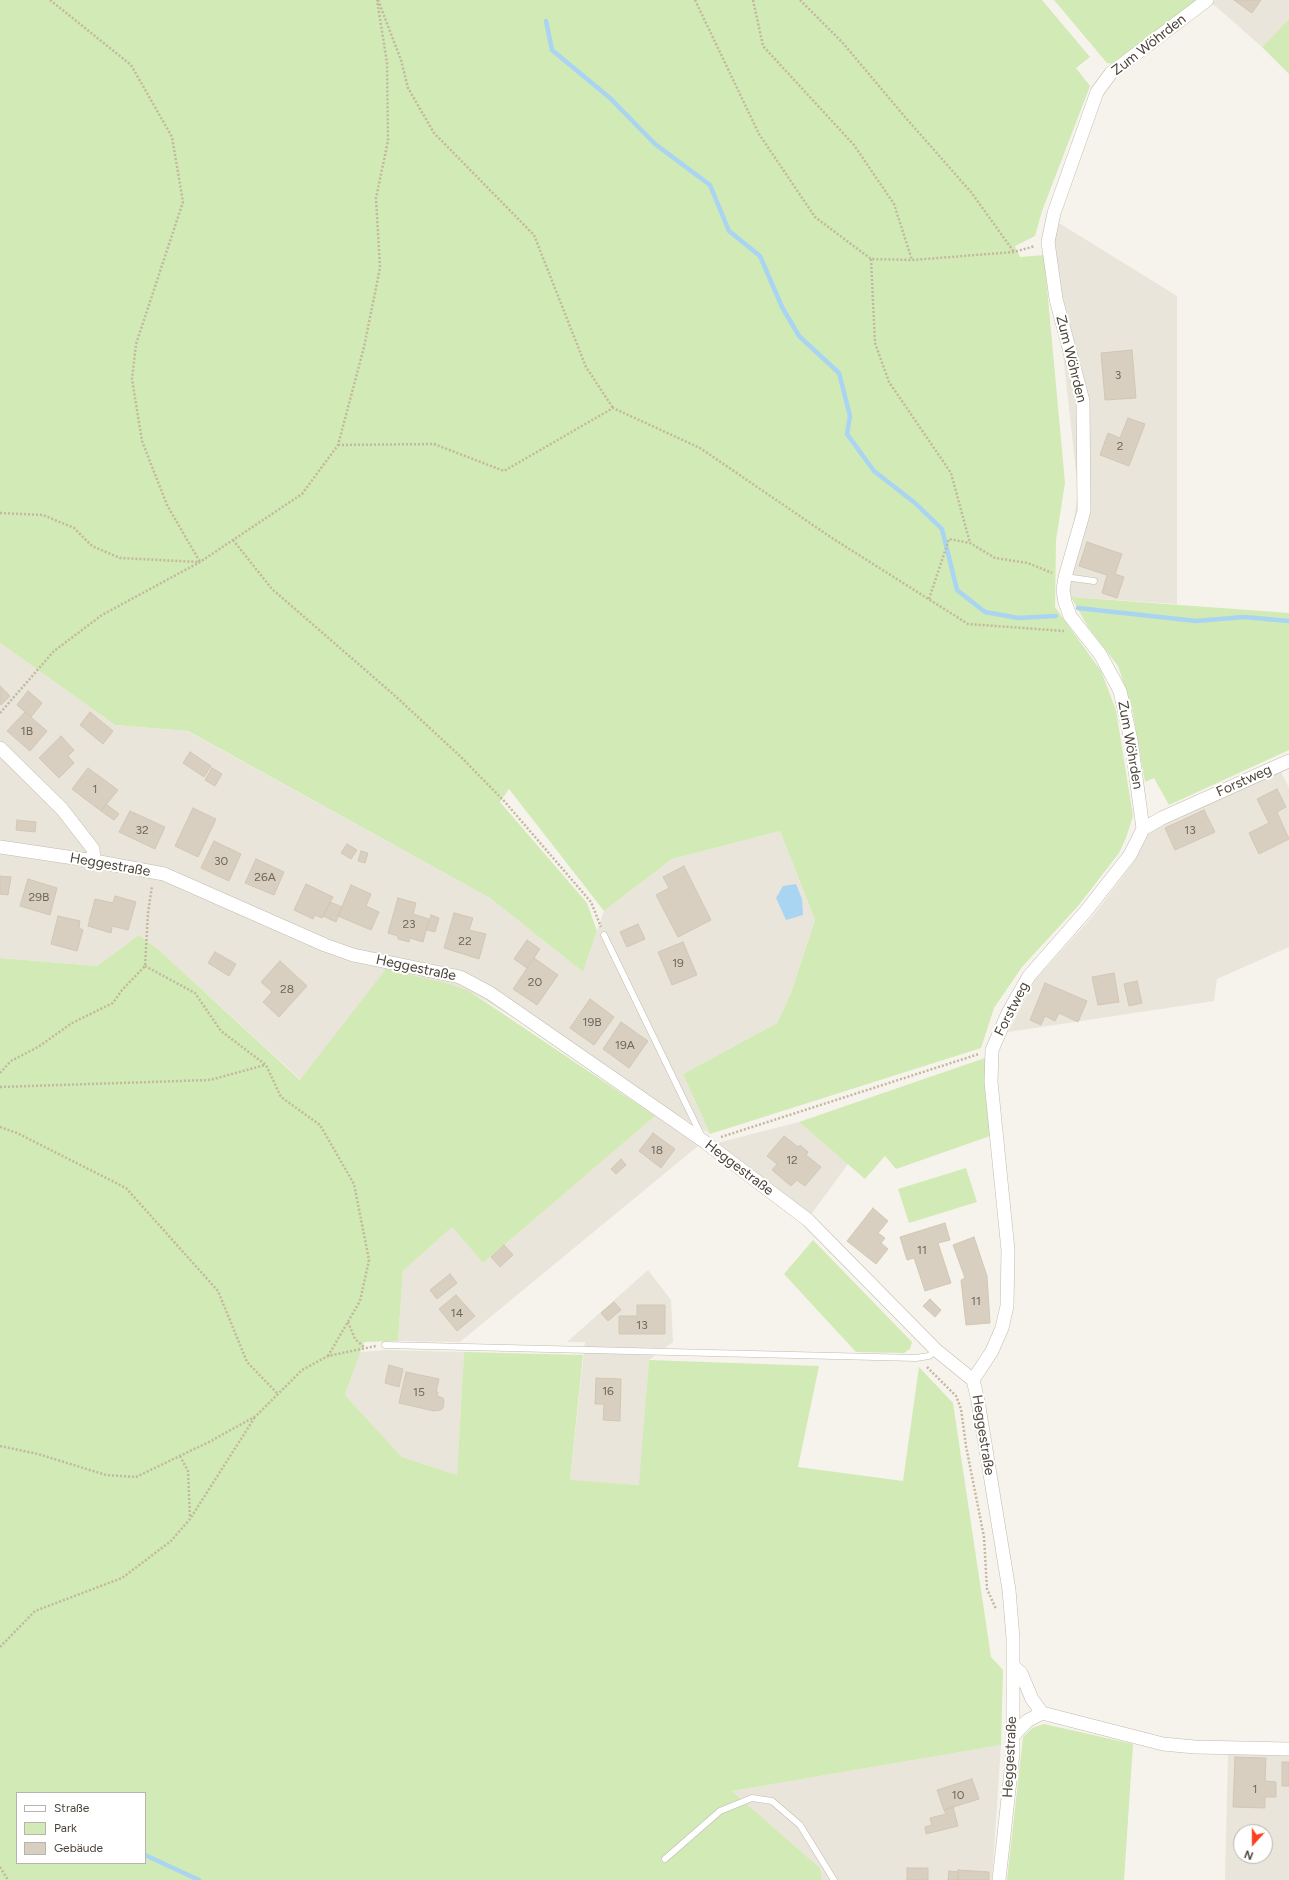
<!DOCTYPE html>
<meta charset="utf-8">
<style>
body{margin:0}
#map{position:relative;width:1289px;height:1880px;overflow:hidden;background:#f6f3ec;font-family:Figtree,sans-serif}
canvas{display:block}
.legend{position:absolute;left:16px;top:1792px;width:130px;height:72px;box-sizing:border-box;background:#fff;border:1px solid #b7b4b0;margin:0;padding:5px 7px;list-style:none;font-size:12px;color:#4b4439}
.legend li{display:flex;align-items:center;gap:8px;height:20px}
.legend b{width:20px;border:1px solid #b7b4b0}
.north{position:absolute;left:1233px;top:1824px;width:40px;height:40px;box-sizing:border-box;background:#fff;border:1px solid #b7b4b0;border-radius:50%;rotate:201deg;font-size:11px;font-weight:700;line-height:16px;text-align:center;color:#4b4439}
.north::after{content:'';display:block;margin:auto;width:14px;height:18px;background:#fc3f1d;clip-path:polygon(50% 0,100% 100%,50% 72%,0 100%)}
</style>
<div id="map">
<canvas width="1289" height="1880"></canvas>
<ul class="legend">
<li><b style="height:5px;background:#fff"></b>Straße</li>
<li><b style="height:11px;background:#d2eab5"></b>Park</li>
<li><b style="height:11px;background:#d8cfc1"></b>Gebäude</li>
</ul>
<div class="north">N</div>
</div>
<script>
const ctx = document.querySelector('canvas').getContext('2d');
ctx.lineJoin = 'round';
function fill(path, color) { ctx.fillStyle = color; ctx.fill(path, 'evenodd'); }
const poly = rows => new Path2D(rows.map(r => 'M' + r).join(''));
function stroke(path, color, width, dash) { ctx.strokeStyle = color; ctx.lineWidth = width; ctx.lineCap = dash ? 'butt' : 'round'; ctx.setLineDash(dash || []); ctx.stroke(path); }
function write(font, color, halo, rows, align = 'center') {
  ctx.font = font + ' Figtree,sans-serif'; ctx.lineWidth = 4; ctx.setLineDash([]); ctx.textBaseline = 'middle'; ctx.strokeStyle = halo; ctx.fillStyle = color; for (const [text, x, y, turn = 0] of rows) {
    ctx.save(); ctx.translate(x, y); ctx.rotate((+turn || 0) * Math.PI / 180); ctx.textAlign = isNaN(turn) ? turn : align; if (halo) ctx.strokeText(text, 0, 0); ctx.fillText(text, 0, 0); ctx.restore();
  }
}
const residential = poly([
 [1215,0,1289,0,1289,19,1262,47,1212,3],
 [1059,223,1177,296,1177,604,1071,597,1067,577,1078,490,1051,244],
 [0,643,115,725,187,731,490,898,583,972,604,911,672,859,780,831,815,920,791,993,777,1023,683,1074,710,1134,469,991,301,1080,159,950,139,935,97,966,0,958],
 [1279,768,1289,788,1289,947,1217,979,1214,1001,1008,1032,1035,980,1093,916,1133,863,1148,829],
 [655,1116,698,1146,460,1342,398,1341,403,1271,452,1227,483,1263],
 [799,1122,848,1164,810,1216,717,1143],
 [648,1270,671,1300,673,1342,649,1360,640,1485,570,1481,585,1342,567,1342],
 [386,1350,464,1352,457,1475,402,1457,345,1395,360,1352],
 [1001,1745,992,1880,822,1880,820,1868,732,1791],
 [1289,1753,1289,1880,1225,1880,1228,1754],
 [1241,1832,1265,1832,1265,1856,1241,1856]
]);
const green = poly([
 [0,0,1042,0,1090,57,1076,68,1090,86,1042,211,1035,236,1015,246,1020,257,1044,255,1065,483,1056,540,1055,607,1101,671,1116,710,1133,816,1126,838,1119,853,1078,906,1022,967,994,1008,981,1048,710,1134,683,1074,777,1023,791,993,815,920,780,831,672,859,604,911,509,789,500,802,587,903,597,931,583,972,490,898,188,731,115,725,0,643],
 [1054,0,1200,0,1115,64,1107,63],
 [1289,19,1289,74,1262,47],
 [1071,597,1289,613,1289,750,1169,805,1154,778,1145,782,1132,708,1118,666,1088,627],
 [139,935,159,950,300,1080,386,969,450,984,469,991,655,1116,483,1263,452,1227,403,1271,398,1341,364,1342,345,1395,402,1457,457,1475,464,1352,583,1355,570,1480,639,1485,649,1360,819,1366,798,1467,903,1481,919,1367,953,1403,991,1657,1003,1670,1001,1745,732,1791,820,1868,822,1880,0,1880,0,958,97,966],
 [17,1793,145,1793,145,1863,17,1863],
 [985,1058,990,1136,896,1169,885,1156,865,1179,799,1122],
 [966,1168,977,1202,909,1223,898,1189],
 [813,1240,912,1342,910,1349,904,1353,856,1352,784,1274],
 [1044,1724,1133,1744,1124,1880,1007,1880,1023,1737,1032,1728]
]);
const water = poly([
 [796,884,802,899,803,915,786,920,776,898,783,886]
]);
const stream = poly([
 [546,21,552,50,610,98,655,144,710,185,729,231,760,256,782,307,799,336,839,373,850,416,847,434,874,471,915,503,942,529,957,590,985,612,1018,618,1056,616],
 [1078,608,1196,621,1244,617,1289,621],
 [145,1855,199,1880]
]);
const building = poly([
 [1234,0,1261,0,1252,13,1234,0],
 [1132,350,1136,398,1105,400,1101,353,1132,350],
 [1128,418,1145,424,1129,466,1100,455,1108,433,1120,438,1128,418],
 [1087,542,1122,554,1115,574,1124,577,1117,598,1102,593,1107,575,1079,566,1087,542],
 [0,686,10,696,1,705,0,703,0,686],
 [28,691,42,703,31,717,17,705,28,691],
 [25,712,47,731,30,751,7,731,25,712],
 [90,712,113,731,103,744,80,725,90,712],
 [61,736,74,750,68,756,74,763,59,778,39,758,61,736],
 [190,752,211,766,204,777,183,763,190,752],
 [88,768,118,790,101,811,72,789,88,768],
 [212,768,222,774,215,786,205,780,212,768],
 [1277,789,1286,807,1277,812,1289,839,1259,854,1249,833,1269,823,1257,799,1277,789],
 [106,804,119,814,114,820,101,811,106,804],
 [193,808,216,819,198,857,175,846,193,808],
 [1204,810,1215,832,1175,850,1165,828,1204,810],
 [130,811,165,827,155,849,119,832,130,811],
 [17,820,36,822,35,832,16,830,17,820],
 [214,841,241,854,229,881,201,868,214,841],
 [347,844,357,850,351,859,341,853,347,844],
 [361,851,368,853,365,863,358,861,361,851],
 [256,859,284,872,274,895,245,883,256,859],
 [684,866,711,920,678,937,656,895,669,888,663,877,684,866],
 [0,876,11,877,8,895,0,894,0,876],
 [28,879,57,888,50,915,20,906,28,879],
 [306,884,333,897,322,918,315,915,313,919,294,910,306,884],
 [351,885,371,894,366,906,379,912,371,930,338,916,351,885],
 [115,896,136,902,128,930,112,926,111,933,88,926,95,899,113,903,115,896],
 [398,898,416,903,413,914,429,919,423,942,410,938,409,942,398,939,398,936,388,933,398,898],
 [330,902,342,907,336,922,323,916,330,902],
 [454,913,473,918,469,930,486,934,479,959,444,948,454,913],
 [431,915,439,918,435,932,427,930,431,915],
 [58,916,80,921,79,928,83,930,77,951,51,944,58,916],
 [638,924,645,939,627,947,620,932,638,924],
 [527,940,540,949,527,968,514,959,527,940],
 [683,942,697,975,672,985,658,952,683,942],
 [215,952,236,964,229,976,208,963,215,952],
 [534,958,558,975,537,1005,513,989,534,958],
 [280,961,307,986,279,1017,263,1002,272,992,261,982,280,961],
 [1114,973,1119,1002,1098,1005,1092,977,1114,973],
 [1137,981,1142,1003,1129,1006,1124,984,1137,981],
 [1045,983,1087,1001,1078,1022,1059,1013,1055,1021,1045,1016,1041,1025,1030,1020,1045,983],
 [590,999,614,1017,594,1045,570,1028,590,999],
 [621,1022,648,1041,629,1068,603,1049,621,1022],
 [653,1133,675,1149,661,1168,639,1151,653,1133],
 [784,1136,798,1147,800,1145,808,1152,806,1155,821,1167,805,1186,797,1180,791,1186,772,1170,777,1164,767,1156,784,1136],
 [621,1159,626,1165,616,1174,611,1169,621,1159],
 [873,1208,888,1221,878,1233,885,1238,881,1243,888,1249,876,1264,847,1241,873,1208],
 [945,1223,950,1240,938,1243,951,1283,925,1291,914,1258,907,1260,900,1237,945,1223],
 [974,1237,987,1276,990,1323,966,1325,961,1280,965,1278,953,1245,974,1237],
 [504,1245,513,1255,500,1267,491,1257,504,1245],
 [450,1274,457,1283,437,1299,430,1290,450,1274],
 [456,1295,475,1316,457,1331,439,1309,456,1295],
 [930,1299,941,1310,935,1317,923,1306,930,1299],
 [614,1302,621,1310,608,1321,601,1313,614,1302],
 [637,1305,665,1305,665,1334,619,1334,619,1316,637,1316,637,1305],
 [389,1365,403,1369,399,1387,385,1383,389,1365],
 [406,1372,439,1379,436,1392,438,1392,437,1396,443,1398,444,1401,443,1408,441,1410,434,1411,399,1403,406,1372],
 [596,1378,621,1379,620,1421,603,1420,604,1404,595,1404,596,1378],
 [1235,1757,1266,1758,1265,1781,1276,1782,1276,1797,1265,1797,1265,1808,1233,1807,1235,1757],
 [1282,1762,1289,1762,1289,1786,1282,1786,1282,1762],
 [972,1779,979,1799,944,1810,937,1790,972,1779],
 [953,1807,958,1826,926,1834,925,1827,932,1825,930,1818,946,1814,944,1810,953,1807],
 [907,1868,928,1868,928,1880,907,1880,907,1868],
 [958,1870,989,1872,989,1880,958,1880,958,1870],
 [949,1871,959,1872,958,1880,948,1880,949,1871]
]);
const path = poly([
 [50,0,131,65,172,137,183,202,136,344,132,379,142,441,167,505,200,562],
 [378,0,401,60,408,88,434,133,534,235,586,367,613,408],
 [695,0,759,134,815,217,871,259,912,260,1014,252,1035,246],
 [753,0,763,46,854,145,894,204,912,260],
 [800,0,842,42,905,117,971,192,1014,252],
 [871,259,875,343,889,382,951,473,970,543],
 [338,445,434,444,504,471,613,408,700,448,832,538,968,624,1064,631],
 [0,513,43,515,74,528,92,546,120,558,199,562],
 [233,540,272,589,393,694,460,756,505,802,591,902,601,927],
 [929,599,949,539,970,543,995,558,1028,563,1052,573],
 [0,713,54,651,102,615,200,562,302,494,338,445,364,347,380,268,376,198,388,141,387,63,377,0],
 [145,966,195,993,221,1031,266,1065,281,1097,320,1125,354,1184,369,1260,360,1301,328,1356],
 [0,1073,11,1061,38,1047,72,1023,113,1003,122,990,145,966,148,913,152,886],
 [0,1087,210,1080,265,1065],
 [0,1127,17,1133,126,1188,218,1291,247,1362,278,1394],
 [721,1137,979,1054],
 [348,1322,355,1339,364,1347],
 [927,1367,956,1396,961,1409,966,1446,984,1537,987,1589,996,1609],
 [0,1446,38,1454,106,1475,136,1477,209,1442,256,1416,302,1370,328,1356,376,1346],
 [180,1456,188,1471,190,1518],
 [0,1647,35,1611,122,1578,171,1541,190,1519,255,1417],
 [0,1867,8,1880]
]);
const lane = poly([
 [1065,577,1094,581],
 [604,935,702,1137],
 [385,1345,916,1358,929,1356,936,1350],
 [665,1859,720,1811,752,1798,772,1801,800,1825,834,1880]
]);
const street = poly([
 [0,748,62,809,93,849,94,861],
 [1143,829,1131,740,1120,691,1100,654,1070,616,1065,602,1063,590,1065,577,1084,511,1083,401,1056,299,1048,242,1054,213,1097,92,1111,73,1207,0],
 [0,847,94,861,164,874,325,945,353,955,460,977,490,993,705,1142,808,1220,936,1350,973,1380,978,1401,1009,1590,1013,1638,1013,1753,999,1880],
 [973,1380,992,1351,1002,1328,1007,1306,1008,1250,991,1082,992,1050,1008,1013,1029,976,1086,911,1130,855,1143,829,1162,818,1289,761],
 [1013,1666,1021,1673,1032,1699,1042,1713,1163,1744,1195,1747,1289,1749],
 [1013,1736,1027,1721,1042,1713]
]);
const numberNames = [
 ["3",1118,375],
 ["2",1120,446],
 ["1B",27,731],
 ["1",95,789],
 ["32",142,830],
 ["13",1190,830],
 ["30",221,861],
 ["26A",265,877],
 ["29B",39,897],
 ["23",409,924],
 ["22",465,941],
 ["19",678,963],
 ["20",535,982],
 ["28",287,989],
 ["19B",592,1022],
 ["19A",625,1045],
 ["18",657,1150],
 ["12",792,1160],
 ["11",922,1250],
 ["11",976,1301],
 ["14",457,1313],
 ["13",642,1325],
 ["16",608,1391],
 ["15",419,1392],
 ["1",1255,1789],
 ["10",958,1795]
];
const streetNames = [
 ["Zum Wöhrden",1149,45,-38],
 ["Zum Wöhrden",1071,359,76],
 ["Zum Wöhrden",1130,745,80],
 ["Forstweg",1244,781,-24],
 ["Heggestraße",110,865,10],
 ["Heggestraße",416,968,12],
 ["Forstweg",1012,1009,-63],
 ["Heggestraße",739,1168,37],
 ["Heggestraße",983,1435,81],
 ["Heggestraße",1010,1757,-87]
];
fill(residential, '#eae5da');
fill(green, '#d2eab5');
fill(water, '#a9d4f2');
stroke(stream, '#a9d4f2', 4.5);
fill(building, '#d8cfc1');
stroke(building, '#d3c7b4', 1);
stroke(lane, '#c2bbae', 7);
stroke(street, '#c2bbae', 14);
stroke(path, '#c4b79f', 2.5, [2, 2]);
stroke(lane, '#fff', 6);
stroke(street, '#fff', 13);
write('12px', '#6e675b', null, numberNames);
write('14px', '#4b4439', '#fff', streetNames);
</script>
